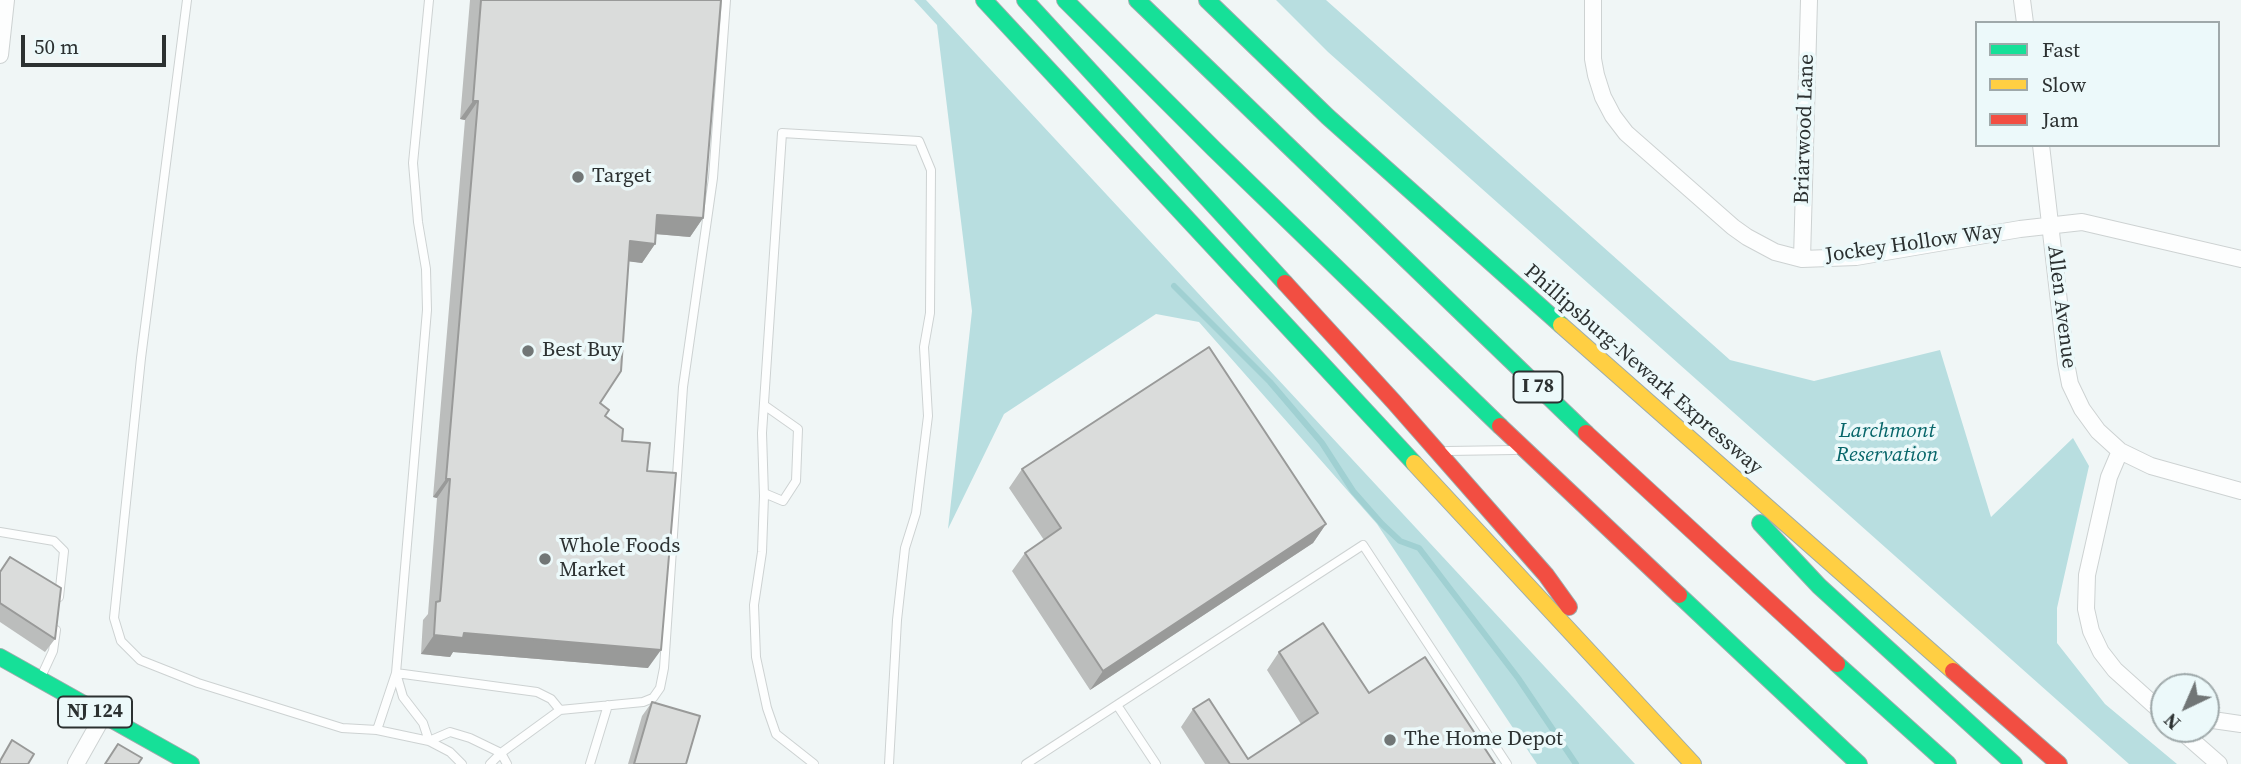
<!DOCTYPE html>
<style>
body{margin:0}
#map{position:relative;width:2241px;height:764px;overflow:hidden;background:#f0f6f6;font-family:"Source Serif 4",serif}
canvas{display:block}
.legend{position:absolute;left:1975px;top:21px;width:245px;height:126px;box-sizing:border-box;background:#ecf9fa;border:2px solid #9fa9aa;margin:0;padding:9px 12px;list-style:none;font-size:21px;color:#2c3131}
.legend li{display:flex;align-items:center;gap:14px;height:35px}
.legend b{width:35px;border:2px solid #9fa9aa}
.north{position:absolute;left:2150px;top:673px;width:70px;height:70px;box-sizing:border-box;background:#ecf9fa;border:2px solid #9fa9aa;border-radius:50%;rotate:224deg;font-size:19px;font-weight:700;line-height:28px;text-align:center;color:#2c3131}
.north::after{content:'';display:block;margin:auto;width:24px;height:32px;background:#717676;clip-path:polygon(50% 0,100% 100%,50% 72%,0 100%)}
.scale{position:absolute;left:21px;top:35px;width:145px;height:32px;box-sizing:border-box;border:4px solid #2c3131;border-top:0;padding-left:9px;font-size:21px;line-height:24px;white-space:nowrap;color:#2c3131;-webkit-text-stroke:5px #ecf9fa;paint-order:stroke}
</style>
<div id="map">
<canvas width="2241" height="764"></canvas>
<ul class="legend">
<li><b style="height:9px;background:#16e098"></b>Fast</li>
<li><b style="height:9px;background:#ffcf43"></b>Slow</li>
<li><b style="height:9px;background:#f24e42"></b>Jam</li>
</ul>
<div class="north">N</div>
<div class="scale">50 m</div>
</div>
<script>
const ctx = document.querySelector('canvas').getContext('2d');
ctx.lineJoin = 'round';
function fill(path, color) { ctx.fillStyle = color; ctx.fill(path, 'evenodd'); }
const poly = rows => new Path2D(rows.map(r => 'M' + r).join(''));
function stroke(path, color, width, dash) { ctx.strokeStyle = color; ctx.lineWidth = width; ctx.lineCap = dash ? 'butt' : 'round'; ctx.setLineDash(dash || []); ctx.stroke(path); }
function write(font, color, halo, rows, align = 'center') {
  ctx.font = font + ' "Source Serif 4",serif'; ctx.lineWidth = 7; ctx.setLineDash([]); ctx.textBaseline = 'middle'; ctx.strokeStyle = halo; ctx.fillStyle = color; for (const [text, x, y, turn = 0] of rows) {
    ctx.save(); ctx.translate(x, y); ctx.rotate((+turn || 0) * Math.PI / 180); ctx.textAlign = isNaN(turn) ? turn : align; if (halo) ctx.strokeText(text, 0, 0); ctx.fillText(text, 0, 0); ctx.restore();
  }
}
const forest = poly([
 [914,0,926,0,1635,764,1537,764,1377,524,1199,322,1156,314,1004,414,948,529,972,311,937,25],
 [1276,0,1326,0,1730,360,1814,381,1940,350,1991,517,2073,438,2089,466,2057,608,2057,643,2105,704,2177,764,2129,764,1328,52]
]);
const stream = poly([
 [1174,286,1270,382,1322,443,1353,491,1382,524,1400,541,1419,548,1518,678,1576,764]
]);
const lane = poly([
 [187,0,141,358,114,618,121,641,140,660,198,683,342,728,377,730,429,741,450,752,462,764],
 [1447,451,1515,450],
 [764,493,783,501,796,481,798,429,764,405],
 [0,532,54,541,64,551,59,597],
 [396,673,537,692,551,699,560,710],
 [396,673,403,697,423,723,429,741],
 [41,677,53,651,56,630],
 [1117,705,1156,764],
 [377,730,396,673,427,310,426,269,418,222,413,163,429,0],
 [429,741,450,732,470,738,501,753,507,764],
 [490,764,501,753,560,710,643,702,653,698,660,688,664,668,683,387,713,178,726,0],
 [590,764,608,705],
 [814,764,776,734,767,708,756,657,754,605,762,552,764,496,762,433,782,133,919,141,931,170,930,313,924,347,928,416,916,513,905,548,897,620,889,764],
 [1026,764,1363,545,1507,764]
]);
const street = poly([
 [1593,0,1593,59,1596,75,1603,97,1613,116,1626,133,1733,227,1747,237,1775,252,1802,259,1856,257,2020,229,2082,222,2241,259],
 [2022,0,2025,23],
 [0,55,6,0],
 [2041,145,2066,363,2070,384,2082,409,2098,431,2120,451,2151,466,2241,491],
 [1802,259,1809,0],
 [2120,451,2109,477,2087,575,2086,609,2091,631,2101,652,2115,670,2164,714],
 [2206,719,2241,724],
 [2179,729,2219,764],
 [76,764,103,716]
]);
const fast = poly([
 [984,0,1414,463],
 [1025,0,1285,283],
 [1065,0,1214,149,1500,426],
 [1137,0,1586,433],
 [1207,0,1328,117,1561,325],
 [1760,523,1819,586,2014,764],
 [1679,595,1859,764],
 [0,657,191,764],
 [1837,664,1948,764]
]);
const slow = poly([
 [1561,325,1953,671],
 [1414,463,1693,764]
]);
const jam = poly([
 [1285,283,1394,402,1546,575,1569,607],
 [1500,426,1679,595],
 [1586,433,1837,664],
 [1953,671,2059,764]
]);
const wall = poly([
 [470,0,721,0,703,218,690,237,655,234,655,244,642,263,629,261,600,403,605,416,622,441,647,471,648,668,453,652,450,657,421,654,423,620,428,614,437,498,433,497,465,120,460,119],
 [1022,469,1326,524,1313,543,1090,690,1012,571,1025,553,1044,540,1009,488],
 [0,572,55,639,45,652,0,622],
 [1279,652,1369,693,1495,764,1205,764,1181,727,1193,709,1248,759,1301,724,1267,670],
 [652,702,686,764,628,764,642,716]
]);
const shadedWall = poly([
 [473,101,478,101,465,120,460,119],
 [657,215,703,218,690,237,644,233],
 [630,241,655,244,642,263,617,260],
 [446,479,450,479,437,498,433,497],
 [1326,524,1313,543,1090,690,1103,671],
 [464,633,661,650,648,668,453,652,450,657,421,654,434,635]
]);
const building = poly([
 [481,0,721,0,703,218,657,215,655,244,630,241,621,371,600,403,609,410,605,416,623,429,622,441,650,443,647,471,676,473,661,650,464,633,463,638,434,635,436,602,440,601,450,479,446,479,478,101,473,101,481,0],
 [1209,347,1326,524,1103,671,1025,553,1061,528,1022,469,1209,347],
 [10,557,61,588,55,639,0,603,0,572,10,557],
 [1323,623,1369,693,1425,657,1495,764,1230,764,1193,709,1209,699,1248,759,1318,713,1279,652,1323,623],
 [652,702,700,716,686,764,634,764,652,702],
 [12,740,34,754,28,764,0,764,0,761,12,740],
 [118,744,142,758,138,764,105,764,118,744]
]);
const markers = [
 [578,177,7,"#717676"],
 [528,351,7,"#717676"],
 [545,559,7,"#717676"],
 [1390,740,7,"#717676"]
];
const shields = [
 [1538,387,49],
 [95,712,74]
];
const shieldNames = [
 ["I 78",1538,387],
 ["NJ 124",95,712]
];
const streetNames = [
 ["Briarwood Lane",1805,129,-88],
 ["Jockey Hollow Way",1914,244,-8],
 ["Allen Avenue",2061,307,83],
 ["Phillipsburg-Newark Expressway",1643,370,41]
];
const poiNames = [
 ["Target",592,177],
 ["Best Buy",542,351],
 ["Whole Foods",559,547],
 ["Market",559,571],
 ["The Home Depot",1404,740]
];
const parkNames = [
 ["Larchmont",1887,432],
 ["Reservation",1887,456]
];
fill(forest, '#b8dee0');
stroke(stream, '#a0d0d2', 6);
stroke(lane, '#cdd2d2', 10);
stroke(street, '#cdd2d2', 18);
stroke(fast, '#9cacac', 18);
stroke(slow, '#9cacac', 18);
stroke(jam, '#9cacac', 18);
stroke(lane, '#fdfefe', 8);
stroke(street, '#fdfefe', 16);
stroke(fast, '#16e098', 16);
stroke(slow, '#ffcf43', 16);
stroke(jam, '#f24e42', 16);
fill(wall, '#bbbdbc');
fill(shadedWall, '#999a99');
fill(building, '#dadcdb');
stroke(building, '#999a99', 2);
for (const [x, y, r, color] of markers) { const dot = new Path2D(); dot.arc(x, y, r, 0, 2 * Math.PI); ctx.fillStyle = color; ctx.fill(dot); stroke(dot, '#ecf9fa', 2.5); }
for (const [x, y, w] of shields) { const box = new Path2D(); box.roundRect(x - w / 2, y - 15.5, w, 31, 5); ctx.fillStyle = '#ecf9fa'; ctx.fill(box); stroke(box, '#2c3131', 2); }
write('bold 19px', '#2c3131', null, shieldNames);
write('21px', '#2c3131', '#ecf9fa', streetNames);
write('21px', '#2c3131', '#ecf9fa', poiNames, 'left');
write('italic 21px', '#066569', '#ecf9fa', parkNames);
</script>
